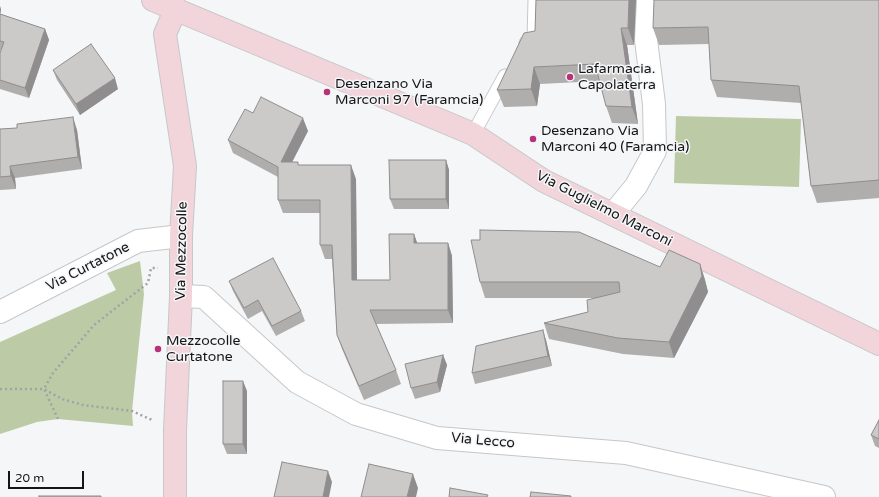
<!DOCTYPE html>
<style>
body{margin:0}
#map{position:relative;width:879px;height:497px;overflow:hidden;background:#f5f6f8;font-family:"Varela Round",sans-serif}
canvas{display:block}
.scale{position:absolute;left:8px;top:471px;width:76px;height:18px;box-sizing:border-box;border:2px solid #151516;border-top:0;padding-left:5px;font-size:12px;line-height:14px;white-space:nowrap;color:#151516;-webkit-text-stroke:3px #f5f6f8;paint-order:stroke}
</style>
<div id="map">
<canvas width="879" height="497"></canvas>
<div class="scale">20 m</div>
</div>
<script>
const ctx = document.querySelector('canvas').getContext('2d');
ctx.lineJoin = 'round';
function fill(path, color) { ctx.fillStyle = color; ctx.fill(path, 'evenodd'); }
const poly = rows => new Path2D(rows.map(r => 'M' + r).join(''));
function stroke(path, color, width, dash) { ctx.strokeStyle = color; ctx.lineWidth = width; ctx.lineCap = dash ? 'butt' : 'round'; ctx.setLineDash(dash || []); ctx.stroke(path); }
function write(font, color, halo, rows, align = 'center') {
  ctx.font = font + ' "Varela Round",sans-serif'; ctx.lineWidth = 3; ctx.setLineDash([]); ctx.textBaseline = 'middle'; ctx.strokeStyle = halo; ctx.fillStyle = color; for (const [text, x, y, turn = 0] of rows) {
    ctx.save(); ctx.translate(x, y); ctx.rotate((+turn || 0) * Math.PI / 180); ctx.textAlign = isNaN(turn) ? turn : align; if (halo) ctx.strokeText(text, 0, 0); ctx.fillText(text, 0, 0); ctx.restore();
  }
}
const green = poly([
 [676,116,801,119,799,187,674,183],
 [140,261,144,294,132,411,133,426,58,419,37,422,0,434,0,342,116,290,107,273]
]);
const path = poly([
 [0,389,44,389,62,399,83,405,132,411,152,420],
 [58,419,44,389,53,373,94,325,148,283,151,268,158,268]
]);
const lane = poly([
 [526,43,534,40,535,0],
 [473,134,505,76]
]);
const street = poly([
 [613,214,636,186,655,151,654,104,646,40,648,0],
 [181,296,204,297,297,382,356,414,437,438,626,453,824,497],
 [0,312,138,241,181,236]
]);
const secondary = poly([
 [153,0,473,134,544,181,879,344],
 [175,497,175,430,181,296,181,236,185,166,165,34,176,8]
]);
const wall = poly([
 [536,0,636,0,634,45,627,45,638,124,612,123,606,106,600,81,540,84,537,106,504,107,497,90,535,31],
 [879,0,879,198,817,203,811,186,801,103,717,97,711,80,709,44,659,45,653,28],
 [0,6,1,10,0,14,45,29,49,40,29,98,0,89,0,53,1,50,0,50],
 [53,70,118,89,80,115,57,80],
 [253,113,308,131,292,162,299,165,356,179,357,280,390,280,414,234,417,243,448,243,452,256,453,323,376,324,396,370,401,384,364,400,342,349,337,335,332,259,325,259,320,245,320,213,283,213,278,200,278,177,233,153,228,140],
 [0,129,77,130,82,169,15,178,16,189,0,190],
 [446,160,449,170,449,209,394,209,390,199],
 [480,240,660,267,700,264,705,280,708,292,674,358,623,354,549,339,544,323,588,312,594,298,485,298,480,282],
 [229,281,301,311,305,321,276,336,262,311,248,319,233,291],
 [546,340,552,366,475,384,472,373],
 [443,355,447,365,440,392,415,399,411,388],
 [247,391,247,454,227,454,223,444],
 [879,420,879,448,875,446,871,435]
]);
const shadedWall = poly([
 [629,0,636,0,634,45,628,28],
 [0,6,1,10,0,15],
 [621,28,627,45,638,124,632,107],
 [45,29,49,40,29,98,25,88],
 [534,67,540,84,537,106,531,89],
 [115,78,118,89,80,115,76,104],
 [73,117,77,130,82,169,78,157],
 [303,118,308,131,285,176,281,162],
 [446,160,449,170,449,209,446,199],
 [351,165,356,179,357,294,352,280],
 [10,166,15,178,16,189,11,176],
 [414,234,419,248,414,243],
 [448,243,452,256,453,323,448,310],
 [700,264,705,280,708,292,674,358,669,342],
 [543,330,546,340,552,366,548,356],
 [443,355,447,365,440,392,437,382],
 [243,381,247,391,247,454,243,444],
 [328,471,332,482,329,497,323,497],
 [413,474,418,488,416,497,407,497]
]);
const building = poly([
 [536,0,629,0,628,28,621,28,632,107,606,106,595,64,534,67,531,89,497,90,524,33,535,31,536,0],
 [654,0,879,0,879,180,811,186,799,86,711,80,708,27,653,28,654,0],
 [0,14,45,29,25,88,0,80,0,53,4,42,0,41,0,14],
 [91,44,115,78,76,104,53,70,91,44],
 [261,97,303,118,281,162,298,162,298,165,351,165,352,280,390,280,389,234,414,234,414,243,448,243,448,310,370,310,396,370,359,386,337,335,332,245,320,245,320,200,278,200,278,167,228,140,245,109,253,113,261,97],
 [73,117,78,157,10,166,11,176,0,177,0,129,17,128,17,124,73,117],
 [389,160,446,160,446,199,390,199,389,160],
 [480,230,579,232,660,267,669,250,700,264,702,276,669,342,618,338,544,323,588,312,587,300,620,292,619,282,480,282,471,240,480,240,480,230],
 [273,258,301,311,272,326,258,300,244,308,229,281,273,258],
 [543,330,548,356,472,373,476,346,543,330],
 [443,355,437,382,411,388,405,364,443,355],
 [223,381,243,381,243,444,223,444,223,381],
 [879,420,879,439,871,435,879,420],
 [282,462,328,471,323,497,274,497,282,462],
 [369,464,413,474,407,497,361,497,369,464],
 [450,488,488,495,487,497,449,497,450,488],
 [531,492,571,496,571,497,530,497,531,492],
 [39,496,101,496,101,497,39,497,39,496]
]);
const markers = [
 [570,77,4,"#b73278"],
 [327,92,4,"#b73278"],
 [533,139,4,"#b73278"],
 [158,349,4,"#b73278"]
];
const poiNames = [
 ["Lafarmacia.",578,69],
 ["Capolaterra",578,85],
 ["Desenzano Via",335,84],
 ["Marconi 97 (Faramcia)",335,100],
 ["Desenzano Via",541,131],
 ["Marconi 40 (Faramcia)",541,147],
 ["Mezzocolle",166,341],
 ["Curtatone",166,357]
];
const streetNames = [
 ["Via Guglielmo Marconi",604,209,27],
 ["Via Mezzocolle",182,251,-89],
 ["Via Curtatone",88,267,-27],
 ["Via Lecco",483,441,5]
];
fill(green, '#bccba6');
stroke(lane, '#c6c7c9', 15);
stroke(street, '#c6c7c9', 24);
stroke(secondary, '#c6c7c9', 24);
stroke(path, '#a2a2a4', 2.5, [2, 3]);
stroke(lane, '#fff', 13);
stroke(street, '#fff', 22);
stroke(secondary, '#f2d4db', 22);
fill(wall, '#afaead');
fill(shadedWall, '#8f8d8d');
fill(building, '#cccac9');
stroke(building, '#8f8d8d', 1);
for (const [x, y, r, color] of markers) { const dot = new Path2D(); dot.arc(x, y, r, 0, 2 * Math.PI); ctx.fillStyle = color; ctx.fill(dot); stroke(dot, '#f5f6f8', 1.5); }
write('14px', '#151516', '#f5f6f8', poiNames, 'left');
write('14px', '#151516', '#f5f6f8', streetNames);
</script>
